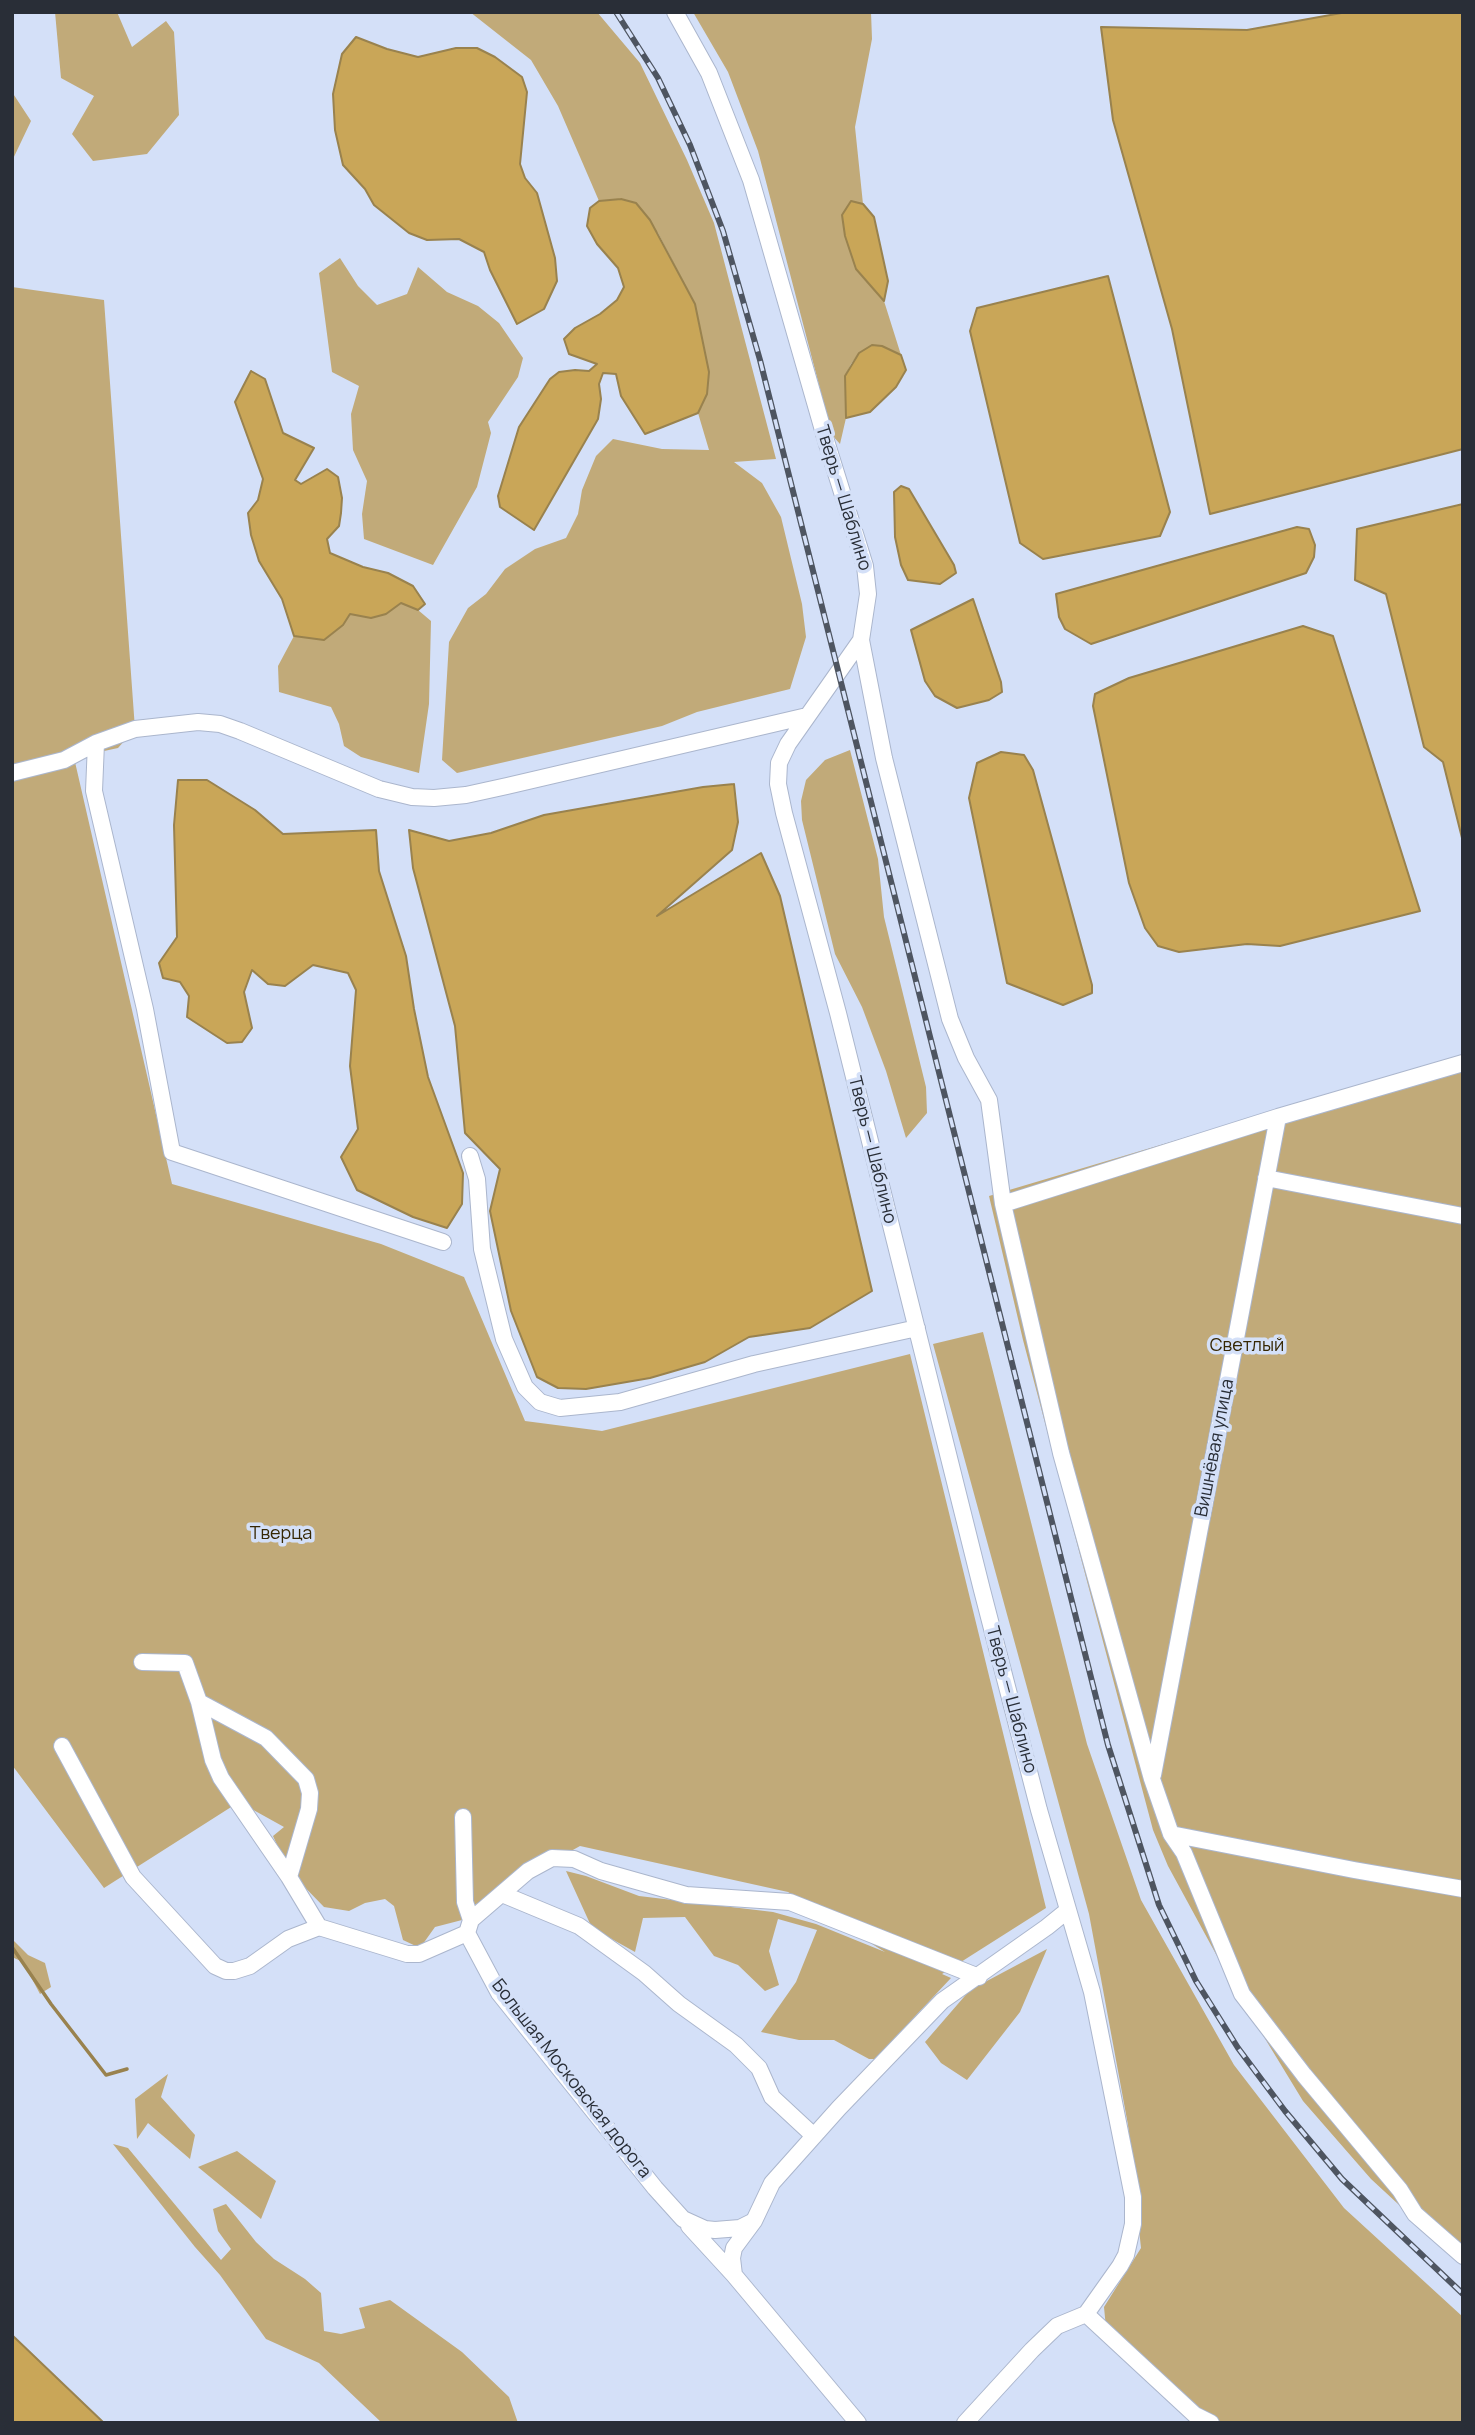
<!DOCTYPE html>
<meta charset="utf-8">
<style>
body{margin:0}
#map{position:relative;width:1475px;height:2435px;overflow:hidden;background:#d4e0f8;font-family:Manrope,sans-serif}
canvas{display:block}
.frame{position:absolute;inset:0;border:14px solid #292e37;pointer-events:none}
</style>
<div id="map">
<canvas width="1475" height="2435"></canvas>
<div class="frame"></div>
</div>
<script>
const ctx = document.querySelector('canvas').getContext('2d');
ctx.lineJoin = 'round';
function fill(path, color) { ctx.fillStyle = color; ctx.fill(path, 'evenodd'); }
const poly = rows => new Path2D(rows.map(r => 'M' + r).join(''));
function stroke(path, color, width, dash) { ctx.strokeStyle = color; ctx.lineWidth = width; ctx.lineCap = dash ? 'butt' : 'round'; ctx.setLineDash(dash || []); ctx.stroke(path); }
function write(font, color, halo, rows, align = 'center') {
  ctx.font = font + ' Manrope,sans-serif'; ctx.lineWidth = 7; ctx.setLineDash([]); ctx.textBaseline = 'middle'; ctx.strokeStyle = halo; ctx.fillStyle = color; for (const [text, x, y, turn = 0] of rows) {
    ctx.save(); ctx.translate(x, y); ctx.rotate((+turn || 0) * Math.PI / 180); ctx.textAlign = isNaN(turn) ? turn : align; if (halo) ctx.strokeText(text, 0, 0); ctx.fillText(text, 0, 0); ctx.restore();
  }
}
const green = poly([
 [55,12,117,12,132,47,166,21,174,32,179,115,147,154,93,161,72,134,94,96,61,78],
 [470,12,597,12,640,63,687,160,714,223,776,459,734,462,762,483,781,517,802,604,806,637,790,689,697,712,662,726,457,773,442,760,449,642,468,608,486,594,505,569,535,549,566,538,578,514,582,490,596,456,613,439,662,449,709,450,698,413,707,394,709,372,695,304,658,233,621,199,599,201,558,106,531,60],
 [693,12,871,12,872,39,855,127,863,204,851,201,856,269,884,301,901,355,887,349,859,353,851,364,845,376,846,418,840,444,832,435,758,151,728,72],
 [12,92,31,121,12,161],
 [340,258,358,286,377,305,407,294,418,267,447,292,478,306,499,323,523,358,518,377,488,422,491,433,477,487,433,565,364,539,362,514,367,481,353,450,351,414,359,386,332,372,319,273],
 [12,287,104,300,135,729,118,748,12,771],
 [401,603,418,610,431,621,429,704,419,773,361,757,344,746,339,724,331,707,279,692,278,666,294,636,324,640,343,625,350,614,372,618,386,614],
 [850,750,878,859,884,917,926,1087,927,1113,906,1138,886,1071,862,1007,835,954,802,820,801,801,806,780,825,760],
 [75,762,172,1184,381,1244,464,1277,525,1421,602,1431,910,1354,1046,1908,942,1974,951,1978,875,2059,869,2059,834,2040,799,2040,761,2032,796,1982,817,1930,778,1919,769,1951,779,1985,765,1991,738,1965,714,1956,685,1917,643,1918,635,1952,592,1928,566,1871,586,1876,639,1896,773,1912,816,1924,885,1952,788,1892,580,1846,460,1913,462,1920,435,1927,420,1948,403,1940,394,1906,385,1899,365,1903,349,1911,324,1907,289,1871,273,1836,284,1827,239,1802,104,1888,12,1765,12,782],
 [1463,1055,1463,2264,1371,2179,1303,2101,1236,1991,1168,1866,1153,1830,1023,1340,989,1196],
 [983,1332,1087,1744,1141,1900,1234,2065,1344,2208,1463,2317,1463,2423,1214,2423,1106,2328,1104,2307,1141,2248,1128,2125,1089,1914,933,1344],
 [12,1939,28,1955,45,1963,51,1987,40,1994,23,1962,12,1957],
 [1047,1949,1020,2012,967,2080,941,2063,925,2042,970,1990],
 [168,2074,161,2097,195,2135,190,2159,148,2123,137,2139,135,2099],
 [113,2144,128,2148,221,2260,231,2249,218,2231,213,2209,226,2204,256,2242,274,2259,305,2279,321,2293,324,2331,341,2334,365,2328,359,2308,390,2300,462,2352,509,2397,518,2423,382,2423,319,2363,266,2339,220,2275,195,2247],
 [237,2151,276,2181,261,2219,198,2167]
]);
const water = poly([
 [1347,12,1463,12,1463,449,1210,514,1172,329,1113,120,1101,27,1247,30,1347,12],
 [356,37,387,49,418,57,456,48,477,48,495,57,522,77,527,92,520,164,525,178,537,193,555,258,557,281,544,309,517,324,490,270,484,252,459,239,427,240,409,233,374,205,365,189,343,165,335,130,333,94,342,54,356,37],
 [621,199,636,203,650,220,695,304,709,372,707,394,698,413,645,434,621,396,616,374,603,373,599,384,601,399,598,419,534,530,500,507,498,496,519,427,550,379,559,372,575,370,589,371,597,364,569,354,564,339,575,328,600,314,617,300,624,287,618,268,597,244,587,226,590,208,599,201,621,199],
 [851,201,863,204,874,217,888,281,884,301,856,269,845,236,842,215,851,201],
 [1108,276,1170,512,1160,536,1043,559,1020,543,970,331,977,308,1108,276],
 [872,345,882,346,901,355,906,370,896,387,870,412,846,418,845,376,859,353,872,345],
 [251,371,265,379,283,433,314,448,295,480,301,484,327,469,338,477,342,498,341,513,339,526,327,539,330,553,363,567,388,573,413,586,425,604,418,610,401,603,386,614,371,618,350,614,343,625,324,640,294,636,282,599,259,561,251,535,248,513,258,500,263,479,235,402,251,371],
 [901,486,909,489,954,565,956,573,940,584,908,580,901,565,895,537,894,492,901,486],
 [1463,504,1463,842,1443,762,1424,747,1386,594,1355,580,1357,529,1463,504],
 [1297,527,1309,529,1315,545,1314,557,1306,573,1091,644,1065,629,1059,617,1056,594,1297,527],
 [973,599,1001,682,1002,692,989,700,957,708,935,696,925,681,911,630,973,599],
 [1303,626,1333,636,1420,911,1280,946,1247,944,1179,952,1158,946,1145,928,1129,883,1093,706,1095,694,1129,678,1303,626],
 [1001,752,1024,755,1033,770,1092,985,1092,993,1063,1005,1007,983,969,798,977,763,1001,752],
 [178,780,207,780,255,810,283,834,376,830,379,871,406,956,414,1009,428,1077,463,1173,462,1204,447,1228,413,1217,357,1190,341,1157,358,1129,350,1066,356,990,348,973,313,965,285,986,268,984,252,970,244,992,252,1028,242,1042,227,1043,187,1017,189,996,180,982,163,978,159,963,177,937,174,825,178,780],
 [734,784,738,822,732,850,657,916,761,853,780,896,872,1291,810,1328,749,1337,705,1362,650,1378,586,1389,558,1388,537,1377,511,1311,490,1211,500,1169,465,1133,455,1026,413,868,409,830,449,841,491,833,544,815,703,787,734,784],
 [12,2335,104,2423,12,2423,12,2335]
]);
const stream = poly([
 [12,1947,51,2004,106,2075,127,2069]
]);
const minor = poly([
 [675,12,709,73,751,180,827,444,865,566,868,594,861,640,788,744,779,763,778,784,784,813,838,1013,982,1590,1039,1810,1092,1992,1133,2197,1133,2224,1126,2255,1120,2266,1086,2314,1057,2326,1032,2350,965,2423],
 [861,640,884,758,950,1019,966,1058,989,1100,1003,1204,1061,1453,1152,1779,1171,1834,1354,1870,1463,1889],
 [96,743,94,791,145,1009,172,1152,443,1242],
 [12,773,64,760,96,743,135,729,198,722,220,724,240,731,379,789,412,797,434,798,466,795,507,786,807,716],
 [470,1156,477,1179,482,1249,504,1339,525,1387,540,1402,560,1408,620,1402,754,1364,917,1328],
 [1266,1178,1463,1216],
 [1003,1204,1278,1117,1463,1063],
 [142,1662,185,1663,199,1702,266,1738,306,1779,310,1793,309,1809,289,1877,319,1927,407,1954,419,1954,467,1933,471,1920],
 [199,1702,213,1760,221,1778,289,1877],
 [62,1746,133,1877,215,1966,226,1971,234,1971,250,1966,288,1939,319,1927],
 [1153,1775,1278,1117],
 [463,1817,465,1902,471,1920,528,1871,552,1858,574,1859,601,1871,686,1895,790,1902,979,1977],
 [1171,1834,1184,1853,1242,1994,1304,2075,1400,2190,1415,2214,1463,2256],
 [502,1894,579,1926,644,1973,679,2004,736,2045,759,2068,772,2097,814,2136],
 [467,1933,499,1993,655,2188,683,2219,705,2229,715,2230,740,2228,754,2221],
 [689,2226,734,2275,858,2423],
 [734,2275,732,2258,734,2248,754,2221,772,2183,839,2108,942,2001,1047,1927,1068,1910],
 [1086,2314,1195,2415,1211,2423]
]);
const rail = poly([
 [616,12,658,78,690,145,723,231,760,360,1108,1745,1159,1905,1196,1981,1238,2048,1285,2111,1342,2179,1463,2294]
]);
const streetNames = [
 ["Тверь — Шаблино",843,498,73],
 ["Тверь — Шаблино",872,1150,76],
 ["Вишнёвая улица",1215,1448,-79],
 ["Тверь — Шаблино",1011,1700,75],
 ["Большая Московская дорога",571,2079,52]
];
const parkNames = [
 ["Светлый",1247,1346],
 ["Тверца",281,1534]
];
fill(green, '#c1aa79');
fill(water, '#c9a658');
stroke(water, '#99824e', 2);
stroke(stream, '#99824e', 3.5);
stroke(minor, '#abb6cd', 18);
stroke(minor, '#fff', 16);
stroke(rail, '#4e5561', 6);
stroke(rail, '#d4e0f8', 3.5, [10]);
write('18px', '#292e37', '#d4e0f8', streetNames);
write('18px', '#362703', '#d4e0f8', parkNames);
</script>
